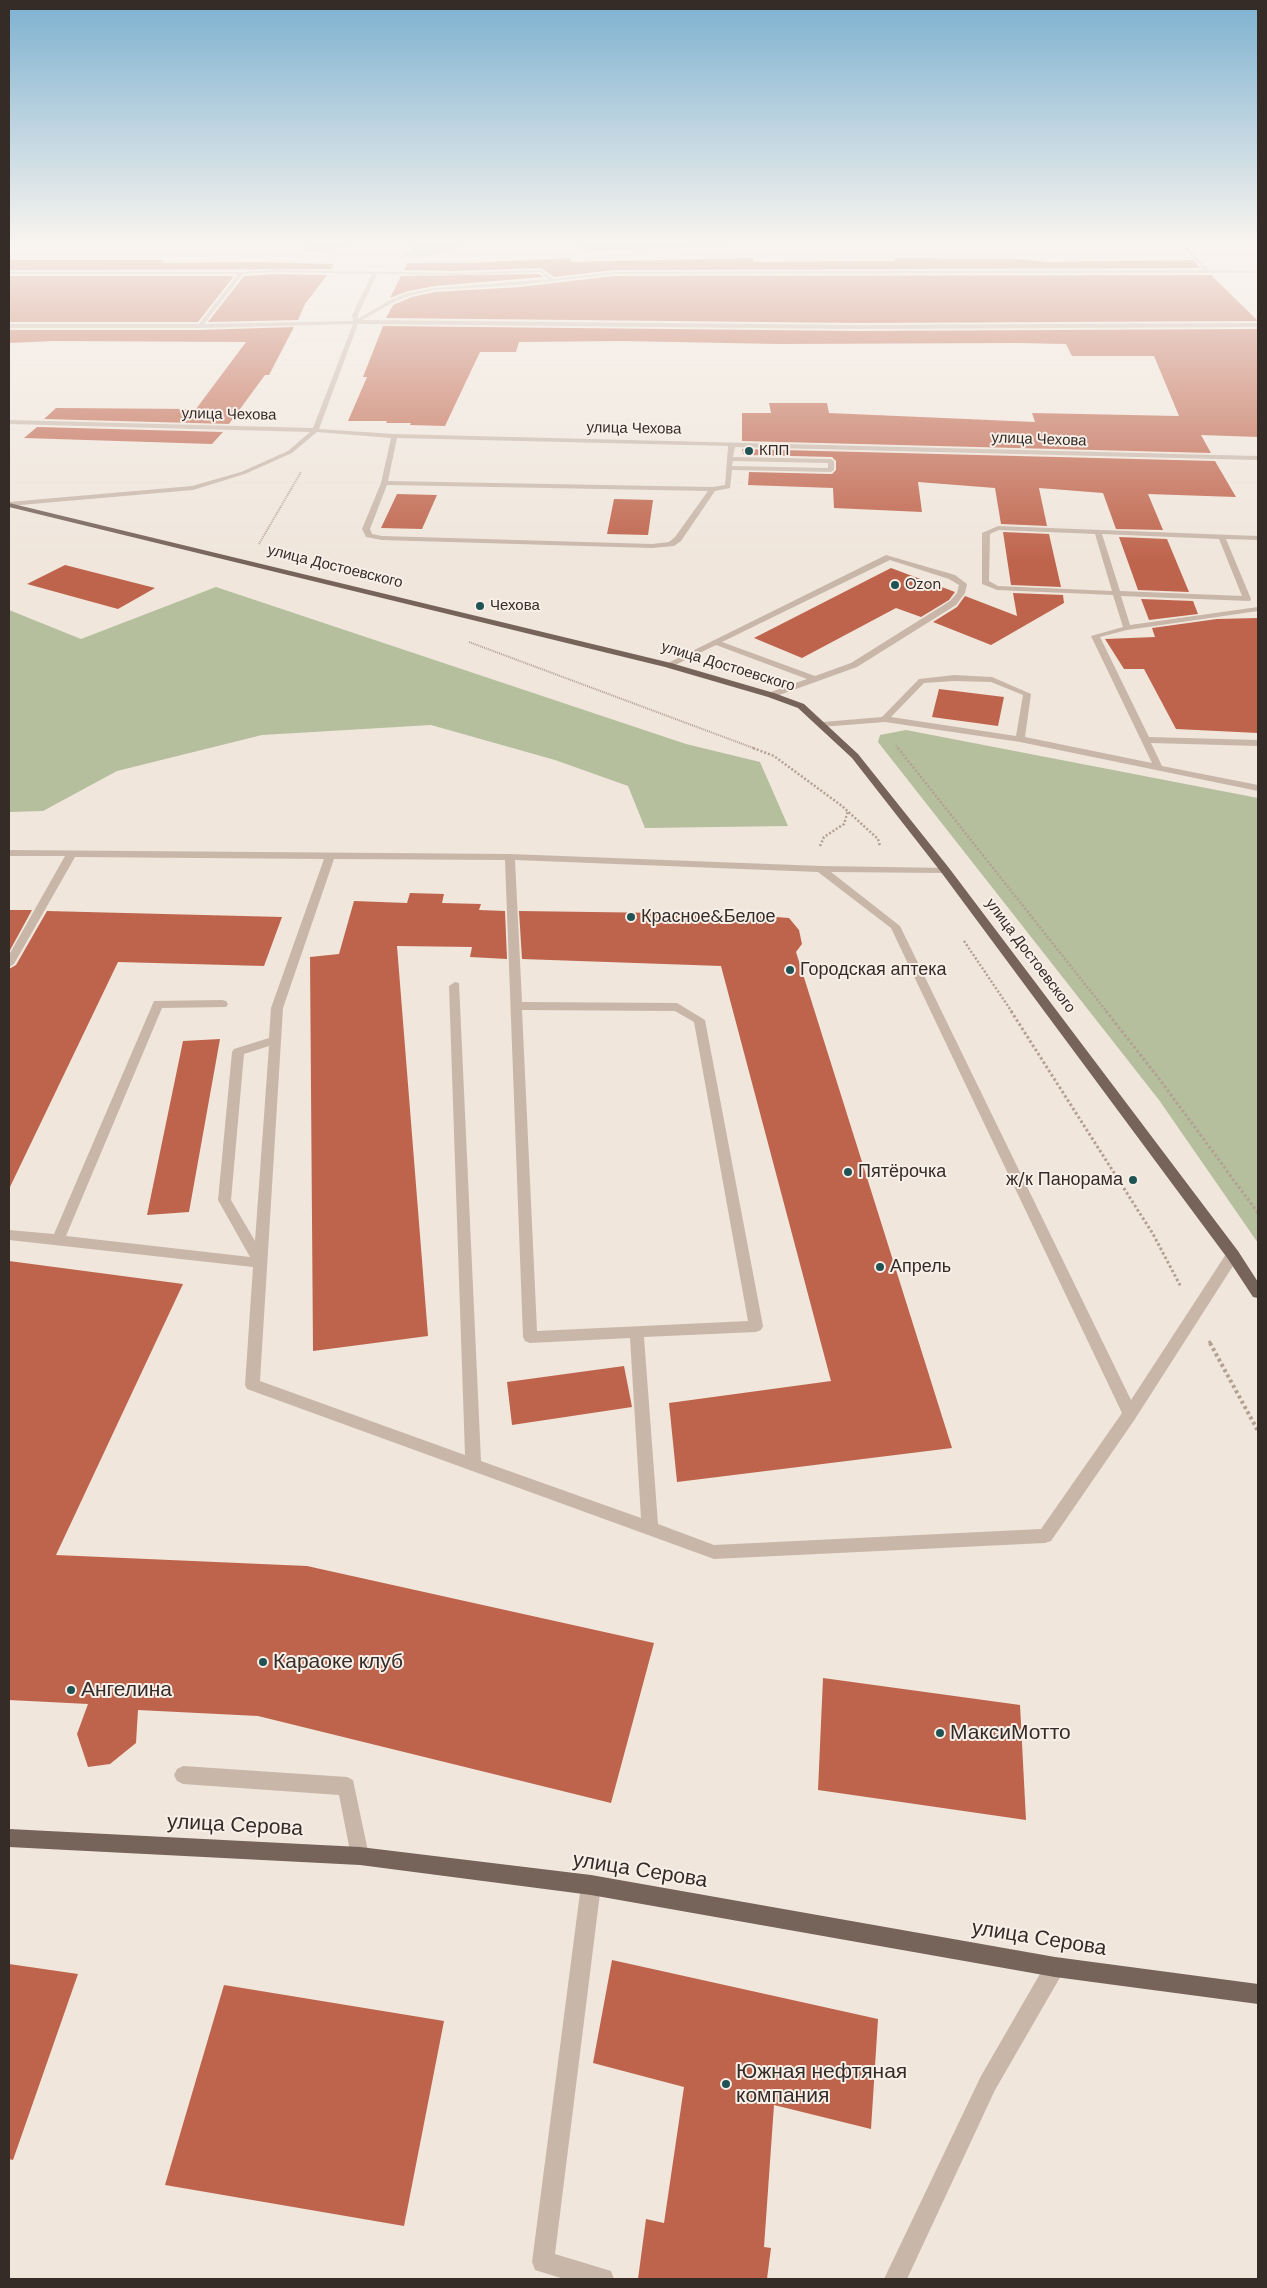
<!DOCTYPE html>
<meta charset="utf-8">
<style>
body{margin:0}
#map{position:relative;width:1267px;height:2288px;overflow:hidden;background:#f0e6dc;font-family:"DM Sans",sans-serif}
canvas{display:block}
.frame{position:absolute;inset:0;border:10px solid #352c28;pointer-events:none}
</style>
<div id="map">
<canvas width="1267" height="2288"></canvas>
<div class="frame"></div>
</div>
<script>
const ctx = document.querySelector('canvas').getContext('2d');
ctx.lineJoin = 'round';
function fill(path, color) { ctx.fillStyle = color; ctx.fill(path, 'evenodd'); }
const poly = rows => new Path2D(rows.map(r => 'M' + r).join(''));
function stroke(path, color, width, dash) { ctx.strokeStyle = color; ctx.lineWidth = width; ctx.lineCap = dash ? 'butt' : 'round'; ctx.setLineDash(dash || []); ctx.stroke(path); }
function write(font, color, halo, rows, align = 'center') {
  ctx.font = font + ' "DM Sans",sans-serif'; ctx.lineWidth = 4; ctx.setLineDash([]); ctx.textBaseline = 'middle'; ctx.strokeStyle = halo; ctx.fillStyle = color; for (const [text, x, y, turn = 0] of rows) {
    ctx.save(); ctx.translate(x, y); ctx.rotate((+turn || 0) * Math.PI / 180); ctx.textAlign = isNaN(turn) ? turn : align; if (halo) ctx.strokeText(text, 0, 0); ctx.fillText(text, 0, 0); ctx.restore();
  }
}
const green = poly([
 [248,240,345,240,359,243,354,247,337,248,323,252,304,252,308,243],
 [405,240,549,240,470,244,428,256,400,257,412,250],
 [565,240,936,240,586,251],
 [216,587,686,744,760,762,788,826,645,828,628,786,555,760,431,725,262,735,117,771,43,811,9,812,9,610,81,639],
 [906,730,1258,798,1258,1243,1159,1100,878,742,880,735]
]);
const building = poly([
 [570,258,571,262,752,258,754,262,896,261,894,258,1018,259,1047,262,1193,260,1200,268,614,270,554,277,541,268,453,271,404,270,407,263,468,263],
 [9,260,164,260,162,263,257,262,334,264,331,269,9,270],
 [276,274,327,275,305,304,298,320,208,322,244,276],
 [539,274,543,277,435,286,408,291,390,298,401,276],
 [1211,275,1258,321,858,323,386,318,393,305,412,297,435,292,520,287,614,276],
 [9,276,234,276,198,322,9,322],
 [383,326,858,331,1258,329,1258,437,1201,435,1211,453,742,441,742,413,771,413,769,403,827,403,829,413,1035,422,1032,413,1179,416,1154,356,1072,356,1066,344,1018,343,779,344,621,341,519,342,516,352,480,352,445,426,410,425,411,423,386,423,387,421,348,421,367,377,363,377],
 [294,327,269,375,265,375,229,424,44,419,56,408,196,409,246,342,53,341,9,343,9,330,200,330],
 [37,427,223,432,212,444,24,438],
 [742,449,1215,461,1236,497,1148,494,1163,530,1116,529,1103,493,1039,488,1047,526,1001,524,995,488,918,482,922,512,834,508,833,488,748,485,749,472,832,474,836,470,836,461,832,457,750,455,743,454],
 [397,494,437,495,422,529,381,528],
 [614,499,653,500,648,535,607,534],
 [1003,532,1049,534,1061,587,1011,585],
 [1119,537,1167,539,1189,592,1138,590],
 [65,565,155,588,118,609,27,584],
 [891,568,955,592,949,600,921,617,896,608,802,658,754,638],
 [1013,593,1063,595,1064,603,991,645,933,622,957,607,965,596,1017,616],
 [1141,599,1193,601,1198,614,1149,620],
 [1258,618,1258,733,1176,729,1144,669,1124,669,1105,639,1155,637,1152,628,1217,619],
 [939,689,1004,697,998,726,932,717],
 [410,893,444,894,442,903,481,904,479,910,505,911,507,959,470,957,472,947,397,946,428,1336,313,1351,310,957,339,954,354,901,407,903],
 [9,910,32,910,9,952],
 [47,911,282,917,264,966,118,962,9,1189,9,969,16,965],
 [519,911,738,914,789,918,799,930,802,944,796,952,952,1448,677,1482,669,1403,831,1381,721,966,522,959],
 [220,1039,189,1212,147,1215,183,1041],
 [9,1261,183,1284,56,1555,307,1566,654,1643,611,1803,258,1716,138,1710,136,1743,110,1764,88,1767,77,1734,88,1704,9,1700],
 [624,1366,632,1407,512,1425,507,1382],
 [823,1678,1020,1705,1026,1820,818,1790],
 [612,1960,878,2019,871,2129,774,2105,764,2247,771,2248,767,2279,638,2279,646,2219,664,2223,684,2087,593,2063],
 [9,1964,78,1974,13,2160,9,2159],
 [224,1985,444,2021,404,2226,165,2185]
]);
const pathFar4 = poly([
 [384,251,388,240]
]);
const pathFar3 = poly([
 [259,544,301,472],
 [469,642,756,749],
 [896,745,899,749]
]);
const pathFar2 = poly([
 [753,748,774,756,842,806,878,839,880,846],
 [898,748,1107,1012],
 [820,846,824,837,844,824,848,811],
 [964,941,1012,1012]
]);
const pathFar1 = poly([
 [1011,1011,1153,1234,1181,1287],
 [1106,1011,1157,1076,1258,1213],
 [1209,1341,1211,1344]
]);
const path = poly([
 [1210,1343,1258,1431]
]);
const minor = poly([
 [1182,246,1186,246,1209,270,1258,271,1258,273,614,274,520,285,435,290,411,295,392,303,362,320,858,325,1258,323,1258,327,858,329,358,324,319,429,394,434,1258,456,1258,460,735,447,733,457,831,459,834,461,834,470,831,472,732,470,730,488,715,491,681,541,674,546,652,548,382,540,366,537,362,529,381,483,391,438,317,432,292,453,245,474,193,490,9,506,9,502,192,486,241,472,288,451,310,432,9,424,9,420,313,428,353,324,200,328,9,328,9,324,199,324,238,274,9,274,9,272,242,272,276,270,453,273,541,270,553,279,614,272,1204,270,1182,246],
 [276,272,372,274,352,315,353,321,204,324,243,274,276,272],
 [540,272,548,279,435,288,408,293,388,301,358,319,358,315,377,274,453,275,540,272],
 [397,438,728,446,725,485,713,487,388,481,397,438],
 [733,461,828,463,828,468,732,466,733,461],
 [387,485,708,491,675,537,669,542,652,544,382,536,372,534,370,529,387,485],
 [998,526,1258,536,1258,540,1226,539,1251,599,1250,601,1121,596,1130,625,1258,607,1258,611,1127,630,1100,637,1149,737,1258,740,1258,746,1151,743,1162,766,1258,785,1258,791,1020,742,885,722,820,727,820,723,823,722,882,717,919,679,954,675,992,677,1031,694,1025,737,1152,763,1091,636,1123,627,1113,595,997,590,982,584,982,533,998,526],
 [999,530,1095,534,1112,591,998,586,989,581,990,534,999,530],
 [1102,534,1219,539,1242,596,1120,591,1102,534],
 [954,681,991,682,1023,695,1016,736,891,717,924,683,954,681],
 [886,555,955,575,967,584,965,593,956,605,857,667,771,698,767,695,768,693,807,679,716,645,671,667,664,665,886,555],
 [890,560,949,579,959,585,957,593,950,601,851,663,815,676,722,642,890,560],
 [9,850,510,854,821,866,949,868,949,872,945,873,831,872,900,926,1131,1400,1228,1251,1233,1250,1238,1251,1240,1255,1135,1419,1051,1541,1045,1543,714,1559,247,1389,245,1385,253,1267,9,1240,9,1230,54,1234,154,1001,222,1000,226,1001,228,1004,226,1007,162,1008,66,1236,250,1257,218,1200,232,1052,234,1049,269,1038,271,1008,324,859,75,857,14,964,9,967,9,955,65,856,9,856,9,850],
 [334,859,505,860,523,1337,525,1341,530,1343,630,1338,641,1518,481,1461,459,983,455,982,449,986,465,1455,260,1381,283,1008,334,859],
 [515,860,818,872,891,928,1122,1413,1041,1529,714,1545,658,1524,644,1337,756,1332,761,1330,763,1326,705,1020,677,1003,522,1002,515,860],
 [522,1010,675,1011,694,1022,748,1321,537,1331,522,1010],
 [269,1046,255,1241,231,1200,244,1054,269,1046],
 [183,1766,347,1777,353,1780,369,1856,367,1863,360,1865,353,1863,351,1856,339,1795,183,1784,177,1781,174,1775,177,1769,183,1766],
 [591,1875,598,1878,601,1885,555,2254,611,2271,614,2279,564,2279,535,2270,532,2262,581,1885,584,1878,591,1875],
 [1055,1957,1062,1960,1065,1967,1062,1974,995,2090,907,2279,884,2279,981,2076,1048,1960,1055,1957]
]);
const major = poly([
 [9,503,671,663,774,693,804,704,858,754,949,868,1238,1251,1258,1282,1258,1298,1253,1297,1228,1259,941,872,852,758,798,708,768,697,665,667,9,507,9,503],
 [9,1829,360,1847,591,1875,1055,1957,1258,1984,1258,2004,1055,1977,591,1895,360,1865,9,1847,9,1829]
]);
const markers = [
 [749,451,5,"#205354"],
 [895,585,5,"#205354"],
 [480,606,5,"#205354"],
 [631,917,5,"#205354"],
 [790,970,5,"#205354"],
 [848,1172,5,"#205354"],
 [1133,1180,5,"#205354"],
 [880,1267,5,"#205354"],
 [263,1662,5,"#205354"],
 [71,1690,5,"#205354"],
 [940,1733,5,"#205354"],
 [726,2084,5,"#205354"]
];
const farStreetnames = [
 ["улица Чехова",229,415,1],
 ["улица Чехова",634,429,1],
 ["улица Чехова",1039,440,2],
 ["улица Достоевского",335,567,14],
 ["улица Достоевского",728,667,17],
 ["улица Достоевского",1030,956,53]
];
const farPoinames = [
 ["КПП",759,451],
 ["Ozon",905,585],
 ["Чехова",490,606]
];
const poiNames = [
 ["Красное&Белое",641,917],
 ["Городская аптека",800,970],
 ["Пятёрочка",858,1172],
 ["ж/к Панорама",1123,1180,"right"],
 ["Апрель",890,1267]
];
const nearPoinames = [
 ["Караоке клуб",273,1662],
 ["Ангелина",81,1690],
 ["МаксиМотто",950,1733],
 ["Южная нефтяная",736,2072],
 ["компания",736,2096]
];
const nearStreetnames = [
 ["улица Серова",235,1826,3],
 ["улица Серова",640,1871,9],
 ["улица Серова",1039,1939,9]
];
fill(green, '#b5bf9d');
fill(building, '#bf644c');
stroke(pathFar4, '#b4a093', 1, [1, 1]);
stroke(pathFar3, '#b4a093', 2, [1, 1]);
stroke(pathFar2, '#b4a093', 2.5, [2, 2]);
stroke(pathFar1, '#b4a093', 3, [2.5, 2.5]);
stroke(path, '#b4a093', 4, [3, 3]);
fill(minor, '#c8b6a9');
fill(major, '#76635a');
const sky = ctx.createLinearGradient(0, 0, 0, 561);
sky.addColorStop(0, '#7db1d0');
sky.addColorStop(0.43, '#f8f4ef');
sky.addColorStop(1, '#f8f4ef00');
ctx.fillStyle = sky;
ctx.fillRect(0, 0, 1267, 561);
for (const [x, y, r, color] of markers) { const dot = new Path2D(); dot.arc(x, y, r, 0, 2 * Math.PI); ctx.fillStyle = color; ctx.fill(dot); stroke(dot, '#f8f0e8', 2); }
write('15px', '#352c28', '#f8f0e8', farStreetnames);
write('15px', '#352c28', '#f8f0e8', farPoinames, 'left');
write('18px', '#352c28', '#f8f0e8', poiNames, 'left');
write('21px', '#352c28', '#f8f0e8', nearPoinames, 'left');
write('21px', '#352c28', '#f8f0e8', nearStreetnames);
</script>
